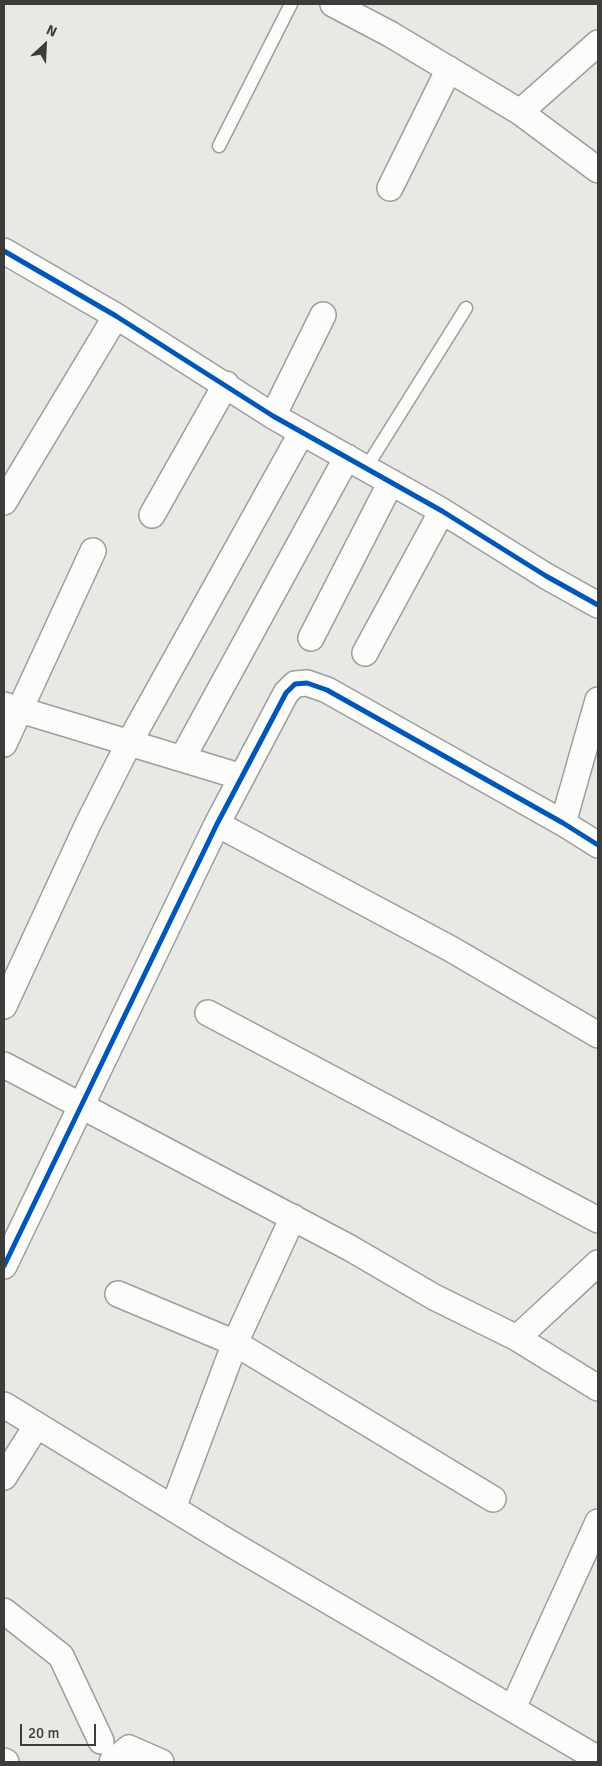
<!DOCTYPE html>
<style>
body{margin:0}
#map{position:relative;width:602px;height:1766px;overflow:hidden;background:#e8e9e5;font-family:Signika,sans-serif}
canvas{display:block}
.frame{position:absolute;inset:0;border:5px solid #3c3c3a;pointer-events:none}
.north{position:absolute;left:20px;top:20px;width:50px;height:50px;-webkit-text-stroke:4px #e9eae4;paint-order:stroke;rotate:25deg;font-size:14px;font-weight:700;line-height:20px;text-align:center;color:#3c3c3a}
.north::after{content:'';display:block;margin:auto;width:18px;height:22px;background:#3c3c3a;clip-path:polygon(50% 0,100% 100%,50% 72%,0 100%)}
.scale{position:absolute;left:20px;top:1724px;width:76px;height:22px;box-sizing:border-box;border:2px solid #3c3c3a;border-top:0;padding-left:6px;font-size:15px;line-height:18px;white-space:nowrap;color:#3c3c3a;-webkit-text-stroke:4px #e9eae4;paint-order:stroke}
</style>
<div id="map">
<canvas width="602" height="1766"></canvas>
<div class="frame"></div>
<div class="north">N</div>
<div class="scale">20 m</div>
</div>
<script>
const ctx = document.querySelector('canvas').getContext('2d');
ctx.lineJoin = 'round';
const poly = rows => new Path2D(rows.map(r => 'M' + r).join(''));
function stroke(path, color, width, dash) { ctx.strokeStyle = color; ctx.lineWidth = width; ctx.lineCap = dash ? 'butt' : 'round'; ctx.setLineDash(dash || []); ctx.stroke(path); }
const service = poly([
 [219,146,291,4],
 [366,468,466,308]
]);
const minor = poly([
 [333,4,390,34,520,112,598,170],
 [520,112,598,43],
 [390,188,449,69],
 [4,251,116,316,273,416,442,511,546,576,598,605],
 [273,416,323,315],
 [4,502,116,316],
 [152,515,226,384],
 [311,638,391,482],
 [365,653,442,511],
 [4,705,242,777],
 [4,744,93,551],
 [182,759,347,457],
 [563,823,598,700],
 [217,824,451,949,598,1035],
 [4,1006,88,824,129,743,302,432],
 [208,1013,598,1220],
 [4,1065,350,1248,434,1297,517,1338,598,1388],
 [293,1217,235,1343,493,1499],
 [4,1266,217,824,286,693,295,684,307,683,327,690,563,823,598,845],
 [118,1294,235,1343,173,1508],
 [517,1338,598,1263],
 [4,1405,233,1545,598,1759],
 [4,1477,37,1425],
 [4,1611,61,1656,101,1741],
 [513,1708,598,1522],
 [4,1761,6,1762],
 [112,1762,129,1748,161,1762]
]);
const cycleway = poly([
 [4,251,116,316,273,416,442,511,546,576,598,605],
 [4,1266,217,824,286,693,295,684,307,683,327,690,563,823,598,845]
]);
stroke(service, '#9d9e9b', 15);
stroke(minor, '#9d9e9b', 28);
stroke(service, '#fcfcfb', 12);
stroke(minor, '#fcfcfb', 25);
stroke(cycleway, '#0057b8', 5);
</script>
